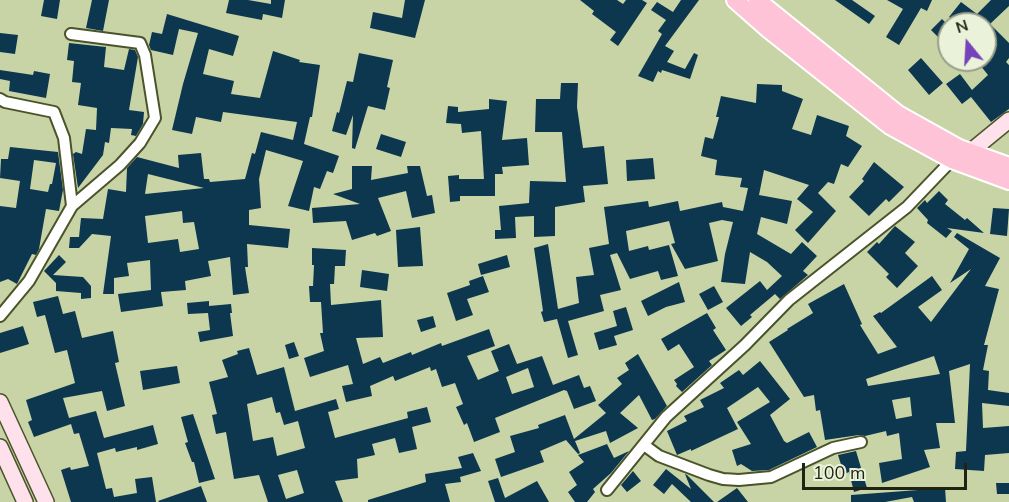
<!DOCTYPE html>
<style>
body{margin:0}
#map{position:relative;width:1009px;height:502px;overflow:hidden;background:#c8d4a6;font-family:"Nunito Sans",sans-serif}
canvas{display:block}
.north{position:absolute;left:937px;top:12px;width:60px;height:60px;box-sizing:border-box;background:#ebf2da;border:2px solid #999f8a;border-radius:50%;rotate:342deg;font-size:16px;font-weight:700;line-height:24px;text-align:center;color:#1f2312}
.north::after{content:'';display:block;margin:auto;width:21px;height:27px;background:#7643bb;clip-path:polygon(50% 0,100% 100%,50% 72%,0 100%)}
.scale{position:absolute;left:802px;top:463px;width:165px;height:27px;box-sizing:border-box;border:3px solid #1f2312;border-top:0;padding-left:8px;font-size:18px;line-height:21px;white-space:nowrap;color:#1f2312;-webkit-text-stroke:4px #ebf2da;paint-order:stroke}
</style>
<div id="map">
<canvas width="1009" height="502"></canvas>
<div class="north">N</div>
<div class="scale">100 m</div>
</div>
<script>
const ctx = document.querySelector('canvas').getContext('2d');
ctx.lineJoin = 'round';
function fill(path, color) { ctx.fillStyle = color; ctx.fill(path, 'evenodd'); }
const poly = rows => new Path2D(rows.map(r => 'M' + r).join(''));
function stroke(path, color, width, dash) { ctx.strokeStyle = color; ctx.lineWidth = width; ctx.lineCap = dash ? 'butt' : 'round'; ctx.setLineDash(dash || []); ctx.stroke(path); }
const building = poly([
 [44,0,60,0,57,19,41,16],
 [92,0,109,0,103,31,86,28],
 [229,0,248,0,271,4,271,0,285,0,282,18,263,14,262,20,226,13],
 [405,0,425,0,415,38,370,28,373,12,402,18],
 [580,0,617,0,623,4,626,0,642,0,647,3,618,46,610,40,616,32,592,14,594,11],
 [681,0,699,0,665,46,674,51,667,62,685,69,694,53,698,55,690,79,662,70,661,73,658,71,653,82,638,76,662,34,658,31,666,20,651,10,657,2,673,12],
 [835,0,852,0,875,16,869,24],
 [887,0,932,0,927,11,921,8,899,45,886,37,903,9],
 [991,0,1009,0,1009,6,990,24,1009,43,1009,58,1006,62,1009,65,1009,109,991,122,971,97,962,104,946,84,960,74,972,90,988,75,976,60,985,60,985,24,958,24,949,17,961,2,977,14],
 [167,14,239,36,233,56,209,49,203,74,234,81,231,94,260,98,273,51,300,60,299,62,320,65,312,117,310,117,304,144,339,156,333,173,327,171,320,189,314,187,309,211,288,206,303,161,266,150,259,179,261,208,249,210,249,225,290,229,288,248,247,244,248,267,245,267,249,293,233,295,230,257,208,261,211,276,185,281,186,290,161,292,163,306,121,312,118,294,151,290,150,260,127,263,129,276,114,278,114,294,103,294,111,236,92,234,79,248,69,248,70,237,79,237,81,218,103,219,108,189,126,192,127,168,137,157,179,168,178,155,201,153,204,179,209,179,210,182,245,179,252,153,255,154,261,132,293,140,297,122,223,112,221,122,196,117,192,134,172,130,183,84,198,33,179,29,173,55,151,50,149,45,152,32,162,34],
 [148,174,204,188,145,194],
 [182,211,183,223,194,222,199,249,180,252,178,239,148,243,145,216],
 [942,19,949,26,949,48,931,30],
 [0,33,18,35,15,54,0,52],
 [69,43,106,47,104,67,124,70,129,49,135,50,138,57,129,110,144,112,143,124,136,136,131,135,132,129,111,128,109,143,105,142,103,155,78,188,73,154,76,152,82,154,86,129,96,130,97,108,78,105,81,83,72,82,74,61,67,60],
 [359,53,393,60,387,87,390,88,385,110,368,106,355,149,352,148,353,115,346,135,332,131,337,112,339,113,347,81,353,82],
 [921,58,943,83,929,95,908,70],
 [0,70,33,75,34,71,50,74,46,98,9,91,10,81,0,79],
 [561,83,578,83,577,107,583,148,604,146,608,184,583,186,585,202,555,207,555,236,534,237,534,216,515,217,516,238,495,239,495,230,501,230,499,206,529,203,530,181,566,182,562,132,535,132,536,99,560,99],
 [757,84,782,85,782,91,803,99,792,129,811,135,817,115,849,126,846,136,862,146,848,167,841,164,834,184,828,182,818,193,836,211,808,243,795,230,813,212,797,199,809,185,764,170,759,195,792,201,787,224,761,217,757,234,791,254,802,242,817,256,803,271,808,275,780,299,775,294,750,315,752,317,741,326,726,308,760,281,767,290,782,276,767,262,750,252,745,284,721,282,725,254,733,222,722,220,709,223,718,261,685,269,671,244,675,243,669,221,626,231,629,251,648,246,649,250,669,245,678,276,661,280,658,271,630,279,617,253,610,255,621,290,600,295,604,311,568,321,578,355,568,358,557,319,544,322,541,312,543,311,534,248,548,244,558,309,579,303,576,277,594,275,589,248,609,244,604,207,648,201,649,207,678,201,680,211,722,202,723,207,743,211,748,188,740,187,742,178,715,175,717,160,701,156,705,137,713,139,719,117,716,117,721,96,756,103],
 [489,99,507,101,502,140,527,138,529,165,502,167,503,174,495,174,495,196,460,196,460,201,450,202,448,176,459,175,459,179,484,179,481,131,462,133,461,124,446,123,448,106,458,107,458,112,489,109],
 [381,134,406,142,401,157,376,149],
 [10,147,58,152,63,190,59,211,46,209,39,249,36,255,32,254,17,284,8,279,0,282,0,206,16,208,20,181,0,178,1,159,8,159],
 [34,160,56,163,52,184,50,184,48,192,30,189],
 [653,158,655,179,627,181,626,160],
 [874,162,904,187,889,202,886,199,869,216,849,197,864,181,862,179],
 [352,166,372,166,371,180,408,173,407,166,420,166,427,196,432,195,435,213,412,218,406,191,378,198,391,231,377,236,375,233,352,240,346,221,313,223,312,208,360,204,333,194,352,189],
 [939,191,948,200,945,204,965,220,967,218,984,233,947,228,952,231,946,238,927,223,928,220,917,208,925,200,927,203],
 [993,208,1009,209,1007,236,990,234],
 [895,226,915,242,905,253,918,266,897,288,886,277,889,274,867,252,877,242,879,244],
 [420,227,423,266,398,267,396,230],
 [957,233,1000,258,985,286,999,289,984,345,988,345,983,370,989,371,988,390,1009,393,1009,406,982,403,983,428,1009,426,1009,453,985,455,984,471,955,469,956,452,966,451,970,364,949,371,955,423,936,423,940,448,924,450,930,467,882,483,879,463,902,459,899,433,887,436,886,431,865,436,859,435,825,440,820,410,816,411,814,395,804,397,769,342,788,330,787,329,813,313,808,304,844,284,862,324,860,325,878,354,897,347,873,316,880,312,881,313,932,276,942,290,918,307,931,322,971,269,950,283,969,249,954,237],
 [934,356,940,374,868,386,866,379],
 [910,397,912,416,896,419,892,400],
 [312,248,346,250,345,266,335,266,334,284,330,284,331,305,381,300,383,337,356,338,363,364,380,357,383,363,411,352,412,355,441,343,442,346,489,329,495,346,467,356,478,380,499,371,491,351,509,344,517,364,542,356,553,385,579,375,584,388,590,386,596,401,574,409,567,391,564,390,495,418,500,432,474,442,467,423,464,425,456,407,463,404,455,383,442,387,436,369,431,371,430,367,395,381,393,376,370,386,372,396,346,402,342,386,353,384,348,365,310,377,304,358,324,351,320,333,323,333,321,302,310,302,309,286,313,286,314,265,312,265],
 [528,368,534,387,512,394,506,377],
 [59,255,66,262,53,275,83,277,91,286,91,298,81,299,81,293,56,291,56,283,44,271],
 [507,255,510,267,481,275,478,264],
 [362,270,389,274,387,291,360,287],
 [483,276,489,292,467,299,473,315,456,321,447,293,470,285,469,281],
 [679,282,685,302,666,307,648,316,641,301],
 [714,286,723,302,708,310,699,294],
 [58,296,63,314,75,311,82,338,113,331,119,362,115,363,125,406,107,411,102,391,63,398,69,418,96,411,104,438,153,425,158,444,137,450,137,447,116,452,115,448,97,453,106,489,112,488,114,497,137,493,135,479,152,477,156,502,71,502,61,470,70,467,71,470,89,466,79,433,74,434,71,424,34,437,28,422,32,420,26,400,75,383,67,350,55,353,45,315,37,317,33,302],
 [209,301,209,306,231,304,232,313,230,313,233,336,200,342,198,332,210,330,208,313,188,314,187,303],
 [626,307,633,330,614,336,617,345,599,350,594,333,617,326,613,311],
 [707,313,716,328,713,330,726,350,709,361,712,365,682,392,676,386,677,384,674,380,694,367,679,344,668,351,661,339],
 [433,316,436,327,421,332,417,320],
 [23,326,29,344,0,353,0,333],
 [294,342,299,356,289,359,285,345],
 [249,348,257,375,284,367,295,411,336,399,339,409,328,412,335,438,408,418,407,412,427,407,431,422,412,427,417,449,399,453,395,438,372,444,375,455,357,459,358,478,335,481,343,502,268,502,259,475,234,479,226,432,216,434,212,415,217,414,209,382,228,377,222,360,238,354,237,351],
 [272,397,276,413,280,412,284,425,298,421,305,448,277,456,273,437,253,441,247,404],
 [297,470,304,493,286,499,278,475],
 [638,354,667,406,655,419,652,420,639,395,620,413,638,428,610,443,606,431,575,441,580,453,578,454,566,440,540,451,544,462,501,477,495,459,515,452,510,436,539,428,538,425,565,415,574,439,606,413,598,405,622,384,617,378,629,370,625,363],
 [760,361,790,399,770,415,784,441,787,443,809,432,817,447,769,470,752,471,741,464,737,466,732,450,751,444,737,422,770,402,758,387,727,408,738,429,691,451,691,449,677,455,667,431,687,421,684,416,704,407,700,400,724,388,720,383,739,370,743,375],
 [177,366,180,383,143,390,140,371],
 [193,414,215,479,199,483,194,462,192,462,185,443,188,442,181,417],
 [607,444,614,458,629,451,611,473,593,489,595,492,587,502,575,502,568,492,577,485,569,472,584,462,578,455],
 [856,451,867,488,854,492,849,472,844,474,838,455],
 [473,453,481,471,460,477,461,482,445,484,450,502,368,502,368,500,426,482,425,474,462,468,458,457],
 [666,469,691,489,685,474,687,475,714,502,691,502,672,484,664,494,653,485],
 [633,471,641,481,627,492,621,485],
 [498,478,505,498,537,481,549,502,495,502,488,481],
 [996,483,1009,483,1009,494,997,494],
 [201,486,207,502,159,502,158,501],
 [737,488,748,502,717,502],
 [945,488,946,502,914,502,912,497,885,502,851,502,851,495]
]);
const street = poly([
 [0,99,5,102,54,112,64,138,72,206],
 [0,316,29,281,72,206,120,165,140,143,155,118,145,55,140,43,71,34],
 [644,445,659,456,709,475,723,479,739,480,771,477,833,448,861,442],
 [607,490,666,417,745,345,789,300,907,207,952,160]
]);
const secondary = poly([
 [970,152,1009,120],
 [0,402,46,502],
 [0,447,25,502]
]);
const primary = poly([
 [735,0,769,30,890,126,952,160,1009,181],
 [757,0,898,114,959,148,1009,166]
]);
fill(building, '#0c374f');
stroke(street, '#4a532a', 14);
stroke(secondary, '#4a532a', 18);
stroke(primary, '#fff', 20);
stroke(street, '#fff', 10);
stroke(secondary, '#fee1eb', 15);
stroke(primary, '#fec3d6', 16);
</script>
